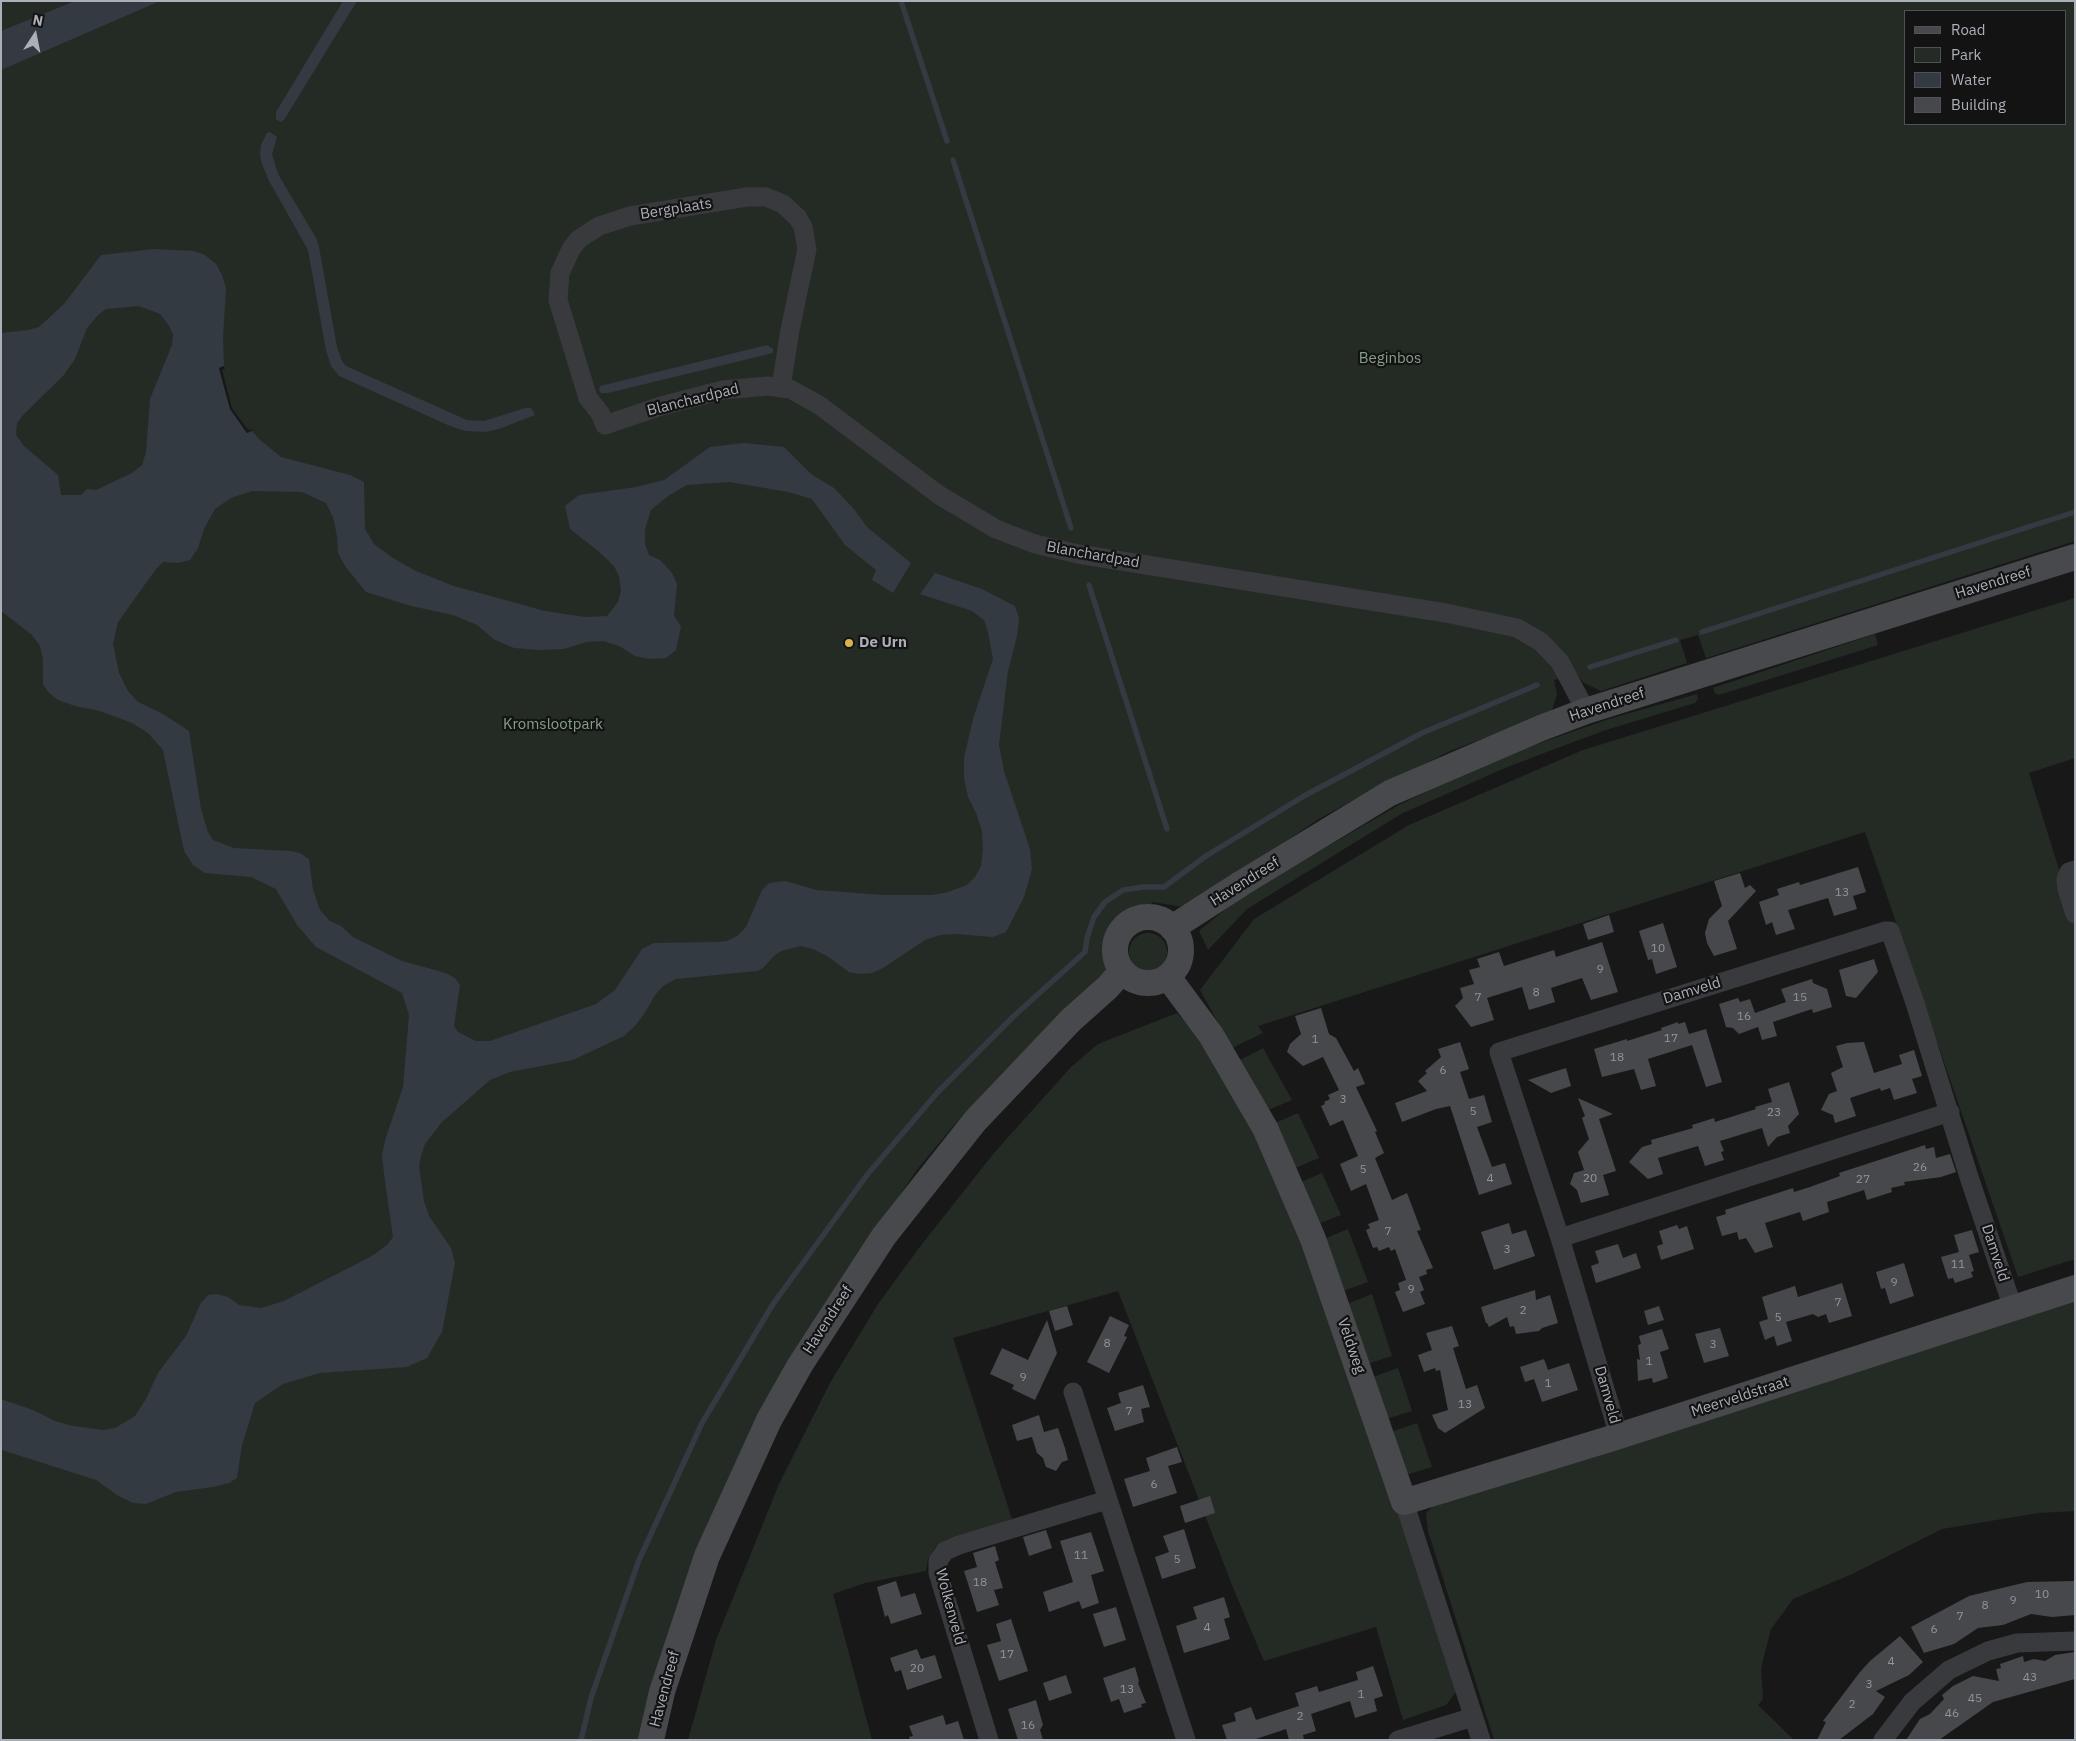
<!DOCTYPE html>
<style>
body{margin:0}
#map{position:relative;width:2076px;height:1741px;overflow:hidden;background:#181819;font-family:"IBM Plex Sans",sans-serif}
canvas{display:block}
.frame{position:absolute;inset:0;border:2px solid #abafb7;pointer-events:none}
.legend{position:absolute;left:1904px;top:10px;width:162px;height:115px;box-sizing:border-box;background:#131314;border:1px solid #505155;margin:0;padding:6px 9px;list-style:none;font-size:15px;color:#abafb7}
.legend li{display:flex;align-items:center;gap:10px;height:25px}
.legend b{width:25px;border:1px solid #505155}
.north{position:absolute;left:10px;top:10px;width:50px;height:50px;-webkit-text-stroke:4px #131314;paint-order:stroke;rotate:11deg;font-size:14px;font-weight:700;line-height:20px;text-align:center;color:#abafb7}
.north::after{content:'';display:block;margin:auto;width:18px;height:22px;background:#abafb7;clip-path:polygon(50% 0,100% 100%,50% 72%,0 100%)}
</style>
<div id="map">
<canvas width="2076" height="1741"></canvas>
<div class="frame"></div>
<ul class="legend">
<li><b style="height:6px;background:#47494d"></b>Road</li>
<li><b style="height:14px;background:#242b25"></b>Park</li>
<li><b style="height:14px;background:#333a41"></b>Water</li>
<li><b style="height:14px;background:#47484b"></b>Building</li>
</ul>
<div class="north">N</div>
</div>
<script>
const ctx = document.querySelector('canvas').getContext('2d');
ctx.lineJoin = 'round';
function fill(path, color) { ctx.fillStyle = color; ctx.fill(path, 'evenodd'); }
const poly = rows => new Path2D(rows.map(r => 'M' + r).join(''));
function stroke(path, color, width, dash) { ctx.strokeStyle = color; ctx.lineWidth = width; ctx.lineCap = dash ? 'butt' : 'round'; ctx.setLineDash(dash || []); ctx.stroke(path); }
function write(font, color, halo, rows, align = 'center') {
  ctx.font = font + ' "IBM Plex Sans",sans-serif'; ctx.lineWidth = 4.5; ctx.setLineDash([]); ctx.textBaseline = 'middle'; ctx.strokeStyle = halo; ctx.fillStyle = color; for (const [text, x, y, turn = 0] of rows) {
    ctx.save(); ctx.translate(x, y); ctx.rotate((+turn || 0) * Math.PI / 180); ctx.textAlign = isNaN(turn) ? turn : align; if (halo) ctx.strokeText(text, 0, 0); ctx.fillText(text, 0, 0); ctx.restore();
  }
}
const green = poly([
 [1,1,2075,1,2075,541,1706,658,1698,635,1680,640,1687,663,1601,691,1584,683,1576,673,1554,680,1557,694,1552,710,1540,717,1450,751,1346,804,1317,820,1205,897,1183,907,1153,902,1107,939,1106,971,1024,1051,954,1125,916,1171,812,1326,642,1740,1,1740],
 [1905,11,2065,11,2065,124,1905,124],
 [2075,598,2075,758,2029,773,2075,921,2075,1259,2018,1277,1865,832,1258,1026,1263,1033,1232,1048,1200,990,1254,919,1409,825,1583,750],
 [1875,634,1878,645,1719,695,1715,693,1713,688],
 [1697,694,1698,699,1695,703,1606,730,1552,750,1505,768,1401,814,1247,909,1208,950,1199,931,1239,898,1397,806,1455,778,1517,751,1609,719],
 '1129 952a19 19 0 1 1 38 0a19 19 0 1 1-38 0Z',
 [1177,1013,1194,1032,1238,1098,1326,1302,1458,1690,1446,1705,1403,1720,1376,1627,1264,1661,1234,1590,1118,1291,953,1338,1012,1519,936,1546,928,1559,926,1571,865,1583,833,1594,872,1740,688,1740,716,1640,779,1484,830,1383,878,1304,922,1244,994,1153,1071,1067,1098,1044],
 [1263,1048,1292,1100,1268,1110,1240,1060],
 [1298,1113,1319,1158,1295,1168,1275,1123],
 [1322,1173,1341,1215,1318,1224,1301,1182],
 [1348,1229,1368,1282,1343,1291,1324,1239],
 [1372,1294,1392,1356,1367,1364,1347,1304],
 [2075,1295,2075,1511,2038,1513,1942,1529,1852,1574,1793,1599,1771,1629,1761,1668,1763,1699,1758,1705,1794,1740,1494,1740,1428,1531,1426,1513,1433,1506],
 [1398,1368,1412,1411,1386,1419,1373,1377],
 [1417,1423,1432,1467,1406,1475,1391,1432]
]);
const water = poly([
 [75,1,160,1,1,70,1,31],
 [343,1,357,1,284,120,281,122,276,119,276,112],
 [270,132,277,137,272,154,278,174,316,238,319,247,337,347,342,361,346,366,467,420,484,421,525,408,531,408,535,415,499,429,485,432,465,431,450,426,339,376,331,366,326,350,308,250,268,179,262,164,260,155,261,145,267,133],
 [154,249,194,251,205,255,216,264,222,275,226,288,223,338,224,366,219,368,230,409,247,433,252,431,259,439,281,457,350,475,364,482,365,529,374,544,393,558,416,571,454,586,545,611,585,617,607,616,618,602,621,590,619,576,614,566,598,551,570,529,565,506,579,495,636,487,664,480,710,447,744,443,784,447,811,474,834,488,854,509,867,527,911,563,893,593,872,580,876,570,845,545,812,499,788,492,729,482,687,485,668,496,651,510,645,529,645,544,649,555,660,560,672,573,677,584,674,616,681,626,676,650,666,658,650,659,635,656,619,646,603,641,586,642,564,649,539,650,514,648,495,640,477,625,453,615,411,606,366,592,345,566,338,553,337,536,333,517,326,503,302,492,252,491,231,498,215,509,204,529,198,548,190,560,178,563,163,562,156,569,118,622,113,644,119,673,128,691,138,702,163,714,189,731,201,809,208,832,213,840,234,848,290,851,300,853,309,859,313,890,320,910,330,921,341,926,353,937,402,961,446,973,455,978,460,985,454,1026,458,1032,476,1041,490,1041,596,1004,615,990,642,949,654,943,716,942,727,941,737,936,746,927,762,890,769,883,785,881,817,890,883,895,932,895,948,892,967,885,975,877,981,866,983,849,982,831,976,813,968,797,964,778,964,758,973,719,993,659,988,632,984,620,972,611,920,594,935,573,982,589,1015,606,1019,618,1017,636,1008,671,999,745,1004,771,1030,849,1032,869,1024,897,1006,932,993,937,956,934,940,935,925,940,883,968,872,973,859,974,849,972,827,956,813,949,801,946,781,951,774,956,763,968,757,971,676,979,663,986,655,995,646,1011,635,1026,624,1036,573,1060,510,1072,490,1080,441,1123,425,1144,421,1156,419,1167,424,1201,429,1216,451,1248,455,1263,442,1332,427,1358,407,1367,320,1373,283,1384,255,1403,242,1445,237,1478,229,1483,213,1487,176,1492,146,1504,133,1503,117,1495,96,1480,2,1450,1,1399,33,1410,55,1421,73,1426,103,1430,115,1428,135,1416,146,1399,158,1373,186,1336,201,1303,208,1295,216,1294,228,1297,239,1305,261,1308,284,1301,372,1256,387,1245,393,1237,384,1174,382,1154,386,1137,403,1087,409,1015,402,993,316,947,297,925,276,889,251,877,205,873,193,865,184,851,163,750,148,733,132,723,100,711,75,706,58,700,48,692,43,684,43,659,40,646,32,635,1,611,1,333,28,330,39,327,64,304,101,255],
 [139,306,160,314,168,324,173,334,172,345,150,399,146,452,142,465,132,473,96,490,87,489,81,495,61,495,58,475,24,446,16,435,17,423,23,415,63,376,75,359,87,328,98,315,106,309],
 [767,345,773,349,773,353,608,393,601,393,599,390,600,386]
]);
const pier = poly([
 [224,366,225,369,222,370,232,408,248,430,254,429,247,433,230,409,219,368]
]);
const stream = poly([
 [901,1,947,141],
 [953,160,1071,528],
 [1089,585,1167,829],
 [1702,632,2075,512],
 [1590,667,1676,640],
 [581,1740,591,1698,639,1560,702,1423,773,1304,867,1175,937,1093,1015,1015,1085,952,1087,938,1094,917,1105,902,1123,890,1143,887,1164,887,1206,856,1304,796,1422,733,1537,685]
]);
const building = poly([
 [1858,867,1866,892,1853,896,1857,909,1834,916,1828,898,1788,910,1795,929,1776,935,1772,922,1766,925,1759,902,1779,895,1777,889,1799,882,1800,885],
 [1740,873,1745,888,1750,885,1756,891,1728,921,1737,949,1714,956,1707,943,1705,933,1709,919,1722,906,1714,881],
 [1609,915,1614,932,1588,940,1583,924],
 [1663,923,1677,967,1656,974,1652,959,1648,960,1639,931],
 [1602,942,1618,992,1591,1000,1582,978,1551,988,1555,1002,1529,1010,1522,987,1487,998,1494,1020,1471,1027,1455,1006,1463,998,1460,988,1474,984,1469,970,1480,967,1477,959,1499,952,1504,966,1554,950,1556,957],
 [1874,959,1878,972,1856,998,1846,996,1839,970],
 [1812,979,1813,983,1827,989,1832,1007,1813,1013,1812,1009,1773,1022,1777,1036,1762,1040,1758,1027,1739,1034,1733,1028,1726,1027,1719,1004,1738,998,1740,1002,1750,999,1755,1013,1786,1002,1781,989],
 [1321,1008,1329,1034,1336,1038,1354,1071,1358,1068,1365,1084,1356,1087,1377,1131,1375,1132,1384,1153,1375,1158,1392,1200,1407,1193,1421,1230,1417,1231,1433,1268,1426,1270,1427,1274,1419,1277,1424,1290,1420,1292,1425,1304,1403,1312,1395,1292,1400,1290,1398,1283,1406,1280,1395,1249,1391,1251,1389,1247,1379,1251,1377,1247,1373,1248,1366,1230,1370,1228,1368,1224,1379,1220,1366,1184,1351,1191,1340,1164,1358,1156,1343,1120,1330,1126,1321,1106,1325,1104,1324,1102,1330,1099,1328,1095,1339,1090,1323,1057,1303,1066,1287,1052,1290,1044,1301,1034,1295,1016],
 [1678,1022,1678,1024,1685,1022,1689,1034,1706,1029,1722,1082,1706,1087,1692,1045,1648,1059,1656,1086,1641,1090,1634,1069,1602,1077,1594,1049,1627,1039,1627,1041,1662,1030,1661,1028],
 [1460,1042,1469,1069,1460,1072,1469,1099,1484,1095,1492,1122,1477,1127,1492,1167,1505,1163,1512,1184,1479,1195,1450,1106,1436,1109,1402,1122,1395,1103,1427,1091,1418,1081,1427,1073,1425,1071,1441,1057,1438,1049],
 [1864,1042,1874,1073,1902,1064,1899,1055,1914,1050,1922,1076,1912,1079,1917,1093,1894,1100,1890,1088,1881,1091,1880,1088,1850,1098,1856,1116,1835,1123,1833,1115,1821,1110,1829,1094,1837,1091,1831,1073,1843,1067,1836,1046,1847,1043],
 [1566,1068,1571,1086,1551,1093,1528,1080],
 [1789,1082,1799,1114,1788,1126,1790,1133,1777,1137,1768,1147,1762,1128,1720,1141,1724,1151,1721,1152,1724,1160,1705,1166,1698,1146,1658,1158,1663,1174,1648,1179,1629,1162,1642,1147,1652,1144,1651,1140,1693,1128,1692,1125,1714,1118,1715,1122,1756,1109,1755,1107,1772,1102,1768,1089],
 [1578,1098,1613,1114,1599,1119,1616,1171,1603,1175,1609,1195,1581,1203,1577,1190,1570,1184,1574,1173,1584,1170,1578,1152,1589,1139,1582,1118,1585,1116],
 [1925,1145,1926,1149,1934,1147,1936,1158,1950,1154,1956,1172,1941,1177,1904,1182,1905,1185,1891,1188,1892,1192,1867,1200,1864,1190,1827,1202,1829,1212,1803,1221,1800,1212,1765,1223,1773,1247,1755,1253,1746,1238,1739,1240,1737,1232,1722,1236,1716,1217,1726,1214,1725,1210,1793,1188,1794,1192,1810,1187,1840,1176,1839,1173],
 [1509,1223,1512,1234,1526,1230,1535,1256,1494,1270,1481,1232],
 [1677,1225,1679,1229,1687,1226,1694,1249,1661,1260,1657,1246,1663,1244,1659,1231],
 [1972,1230,1979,1252,1969,1255,1974,1271,1971,1272,1973,1277,1955,1283,1953,1278,1948,1279,1941,1257,1959,1252,1954,1235],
 [1618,1244,1623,1258,1636,1253,1641,1268,1596,1283,1591,1266,1599,1263,1595,1251],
 [1904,1263,1914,1296,1890,1304,1885,1288,1881,1289,1876,1272],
 [1842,1283,1852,1316,1829,1323,1826,1314,1818,1317,1813,1314,1786,1322,1792,1341,1777,1346,1774,1336,1765,1340,1759,1322,1768,1319,1762,1297,1795,1286,1798,1297],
 [1535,1290,1536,1300,1550,1295,1558,1323,1542,1328,1539,1331,1516,1334,1514,1326,1510,1327,1507,1317,1489,1327,1487,1323,1486,1323,1481,1307],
 [1067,1306,1073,1325,1055,1331,1049,1311],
 [1659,1306,1664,1320,1648,1325,1644,1311],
 [1110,1316,1129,1325,1124,1336,1127,1337,1109,1373,1087,1362],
 [1047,1320,1057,1353,1035,1400,1012,1389,1014,1385,990,1374,1002,1348,1028,1360],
 [1452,1326,1459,1346,1453,1348,1466,1389,1477,1385,1485,1408,1445,1433,1438,1428,1432,1415,1448,1410,1440,1370,1436,1371,1435,1368,1424,1372,1418,1355,1432,1350,1426,1333],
 [1720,1328,1729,1356,1704,1363,1695,1334],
 [1662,1329,1669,1349,1660,1352,1668,1378,1653,1383,1652,1378,1638,1381,1637,1359,1640,1360,1638,1345,1641,1344,1639,1336],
 [1544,1359,1548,1370,1569,1363,1578,1390,1542,1402,1534,1379,1525,1382,1520,1367],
 [1143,1385,1150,1407,1141,1409,1144,1422,1115,1431,1107,1408,1121,1403,1118,1393],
 [1039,1415,1044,1432,1058,1428,1065,1448,1068,1460,1062,1462,1056,1471,1046,1467,1043,1458,1037,1453,1032,1437,1017,1441,1012,1425],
 [1177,1447,1182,1462,1168,1466,1177,1493,1133,1507,1124,1479,1150,1471,1146,1458],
 [1210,1496,1215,1513,1185,1523,1180,1506],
 [1184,1529,1196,1568,1162,1579,1155,1557,1169,1552,1163,1536],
 [1046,1530,1052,1548,1029,1556,1023,1537],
 [1091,1532,1104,1571,1091,1575,1099,1603,1082,1609,1079,1601,1049,1612,1043,1592,1073,1582,1060,1541],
 [995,1546,999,1560,995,1562,1003,1588,994,1590,999,1605,977,1612,964,1571,977,1567,973,1553],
 [896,1581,901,1597,915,1593,922,1614,891,1624,888,1615,885,1617,877,1587],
 [2075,1581,2075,1615,2052,1617,2031,1614,2003,1625,1978,1628,1954,1644,1924,1653,1911,1627,1969,1596,2027,1582],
 [1224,1597,1230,1617,1224,1619,1230,1639,1184,1653,1176,1626,1197,1619,1193,1607],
 [1116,1607,1126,1640,1104,1647,1093,1614],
 [1011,1619,1028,1671,999,1681,987,1645,1001,1641,996,1624],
 [1900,1636,1923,1662,1909,1675,1876,1691,1885,1697,1880,1704,1873,1714,1839,1740,1817,1740,1826,1722,1823,1721,1860,1672,1870,1661],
 [917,1649,921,1659,935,1655,942,1678,907,1690,901,1670,895,1672,890,1658],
 [2075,1652,2075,1679,1993,1702,1939,1740,1906,1740,1920,1719,1930,1714,1944,1699,1942,1695,1953,1686,1973,1676,1999,1681,1996,1669,2001,1668,2000,1664,2023,1656,2024,1662,2034,1659,2045,1661,2055,1655],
 [1373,1666,1383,1696,1374,1699,1377,1711,1355,1718,1350,1701,1311,1714,1316,1731,1303,1735,1304,1740,1289,1740,1286,1729,1253,1740,1227,1740,1222,1725,1236,1721,1234,1713,1251,1707,1256,1720,1299,1706,1295,1693,1317,1686,1319,1692,1358,1680,1356,1672],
 [1135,1667,1139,1681,1138,1683,1146,1703,1141,1704,1142,1707,1124,1713,1119,1699,1111,1702,1103,1678],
 [1066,1675,1072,1693,1049,1701,1043,1683],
 [1036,1700,1043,1725,1040,1730,1043,1740,1018,1740,1008,1709],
 [943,1715,946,1725,958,1721,964,1740,910,1740,909,1737,913,1736,909,1726]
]);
const street = poly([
 [781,387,790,330,807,249,803,227,798,218,783,204,766,197,747,197,630,216,599,226,579,239,571,249,560,273,558,300,588,398,600,413,605,425,661,406,723,390,768,386,790,389,819,405,939,495,996,529,1035,544,1078,554,1446,613,1517,628,1541,642,1560,662,1586,711],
 [2075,870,2069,872,2066,879,2067,889,2075,914],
 [1560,1238,1950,1112],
 [1073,1392,1186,1740],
 [1619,1436,1560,1238,1499,1052,1885,931,1890,931,1915,1003,1969,1177,2013,1308],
 [1404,1502,1481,1740],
 [989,1740,938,1573,938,1561,945,1551,959,1545,1107,1500],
 [1398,1740,1473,1717],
 [1883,1740,1912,1702,1949,1670,1988,1651,2017,1643,2075,1641]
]);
const secondary = poly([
 '1115 950a33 33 0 1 1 66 0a33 33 0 1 1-66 0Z',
 [1172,928,1242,883,1390,793,1541,728,1586,711,2075,557],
 [1168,977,1211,1035,1265,1128,1313,1239,1404,1502,1619,1436,2075,1288],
 [651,1740,662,1692,707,1556,769,1420,800,1365,884,1236,975,1121,1071,1020,1108,987,1122,971]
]);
const markers = [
 [849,643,5,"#dbb14e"]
];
const numberNames = [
 ["13",1842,893],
 ["10",1658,949],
 ["9",1600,970],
 ["8",1536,993],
 ["7",1478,998],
 ["15",1800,998],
 ["16",1744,1017],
 ["17",1671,1039],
 ["1",1315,1040],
 ["18",1617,1058],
 ["6",1443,1071],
 ["3",1343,1100],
 ["5",1473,1112],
 ["23",1774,1113],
 ["26",1920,1168],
 ["5",1363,1170],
 ["4",1490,1179],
 ["20",1590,1179],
 ["27",1863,1180],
 ["7",1388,1232],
 ["3",1507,1250],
 ["11",1958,1265],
 ["9",1894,1283],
 ["9",1411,1290],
 ["7",1838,1303],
 ["2",1523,1311],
 ["5",1778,1318],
 ["8",1107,1344],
 ["3",1713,1345],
 ["1",1649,1362],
 ["9",1023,1378],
 ["1",1548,1384],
 ["13",1465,1405],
 ["7",1129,1412],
 ["6",1154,1485],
 ["11",1081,1556],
 ["5",1177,1560],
 ["18",980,1583],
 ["10",2042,1595],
 ["9",2013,1601],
 ["8",1985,1606],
 ["7",1960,1617],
 ["4",1207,1628],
 ["6",1934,1630],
 ["17",1007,1655],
 ["4",1891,1662],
 ["20",917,1669],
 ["43",2030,1678],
 ["3",1869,1685],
 ["13",1127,1690],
 ["1",1361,1695],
 ["45",1975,1699],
 ["2",1852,1705],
 ["46",1952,1714],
 ["2",1300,1717],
 ["16",1028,1726]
];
const streetNames = [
 ["Bergplaats",676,209,-9],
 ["Blanchardpad",693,400,-14],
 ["Blanchardpad",1093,555,10],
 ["Havendreef",1993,583,-17],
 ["Havendreef",1607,705,-18],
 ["Havendreef",1245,882,-32],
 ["Damveld",1692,991,-17],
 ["Damveld",1995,1253,72],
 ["Havendreef",828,1320,-57],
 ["Veldweg",1351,1346,71],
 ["Damveld",1607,1395,74],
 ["Meerveldstraat",1740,1397,-18],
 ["Wolkenveld",950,1607,75],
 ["Havendreef",665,1689,-75]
];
const parkNames = [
 ["Beginbos",1390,359],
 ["Kromslootpark",553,725]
];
const poiNames = [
 ["De Urn",859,643]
];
fill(green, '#242b25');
fill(water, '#333a41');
fill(pier, '#181819');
stroke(stream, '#333a41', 5.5);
fill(building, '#47484b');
stroke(street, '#393a3e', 19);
stroke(secondary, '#47494d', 26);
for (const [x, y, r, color] of markers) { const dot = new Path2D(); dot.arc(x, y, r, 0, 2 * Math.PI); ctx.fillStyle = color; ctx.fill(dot); stroke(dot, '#131314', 2); }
write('12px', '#92959c', null, numberNames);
write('15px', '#abafb7', '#131314', streetNames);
write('15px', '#85a088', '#131314', parkNames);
write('bold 15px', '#abafb7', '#131314', poiNames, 'left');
</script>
